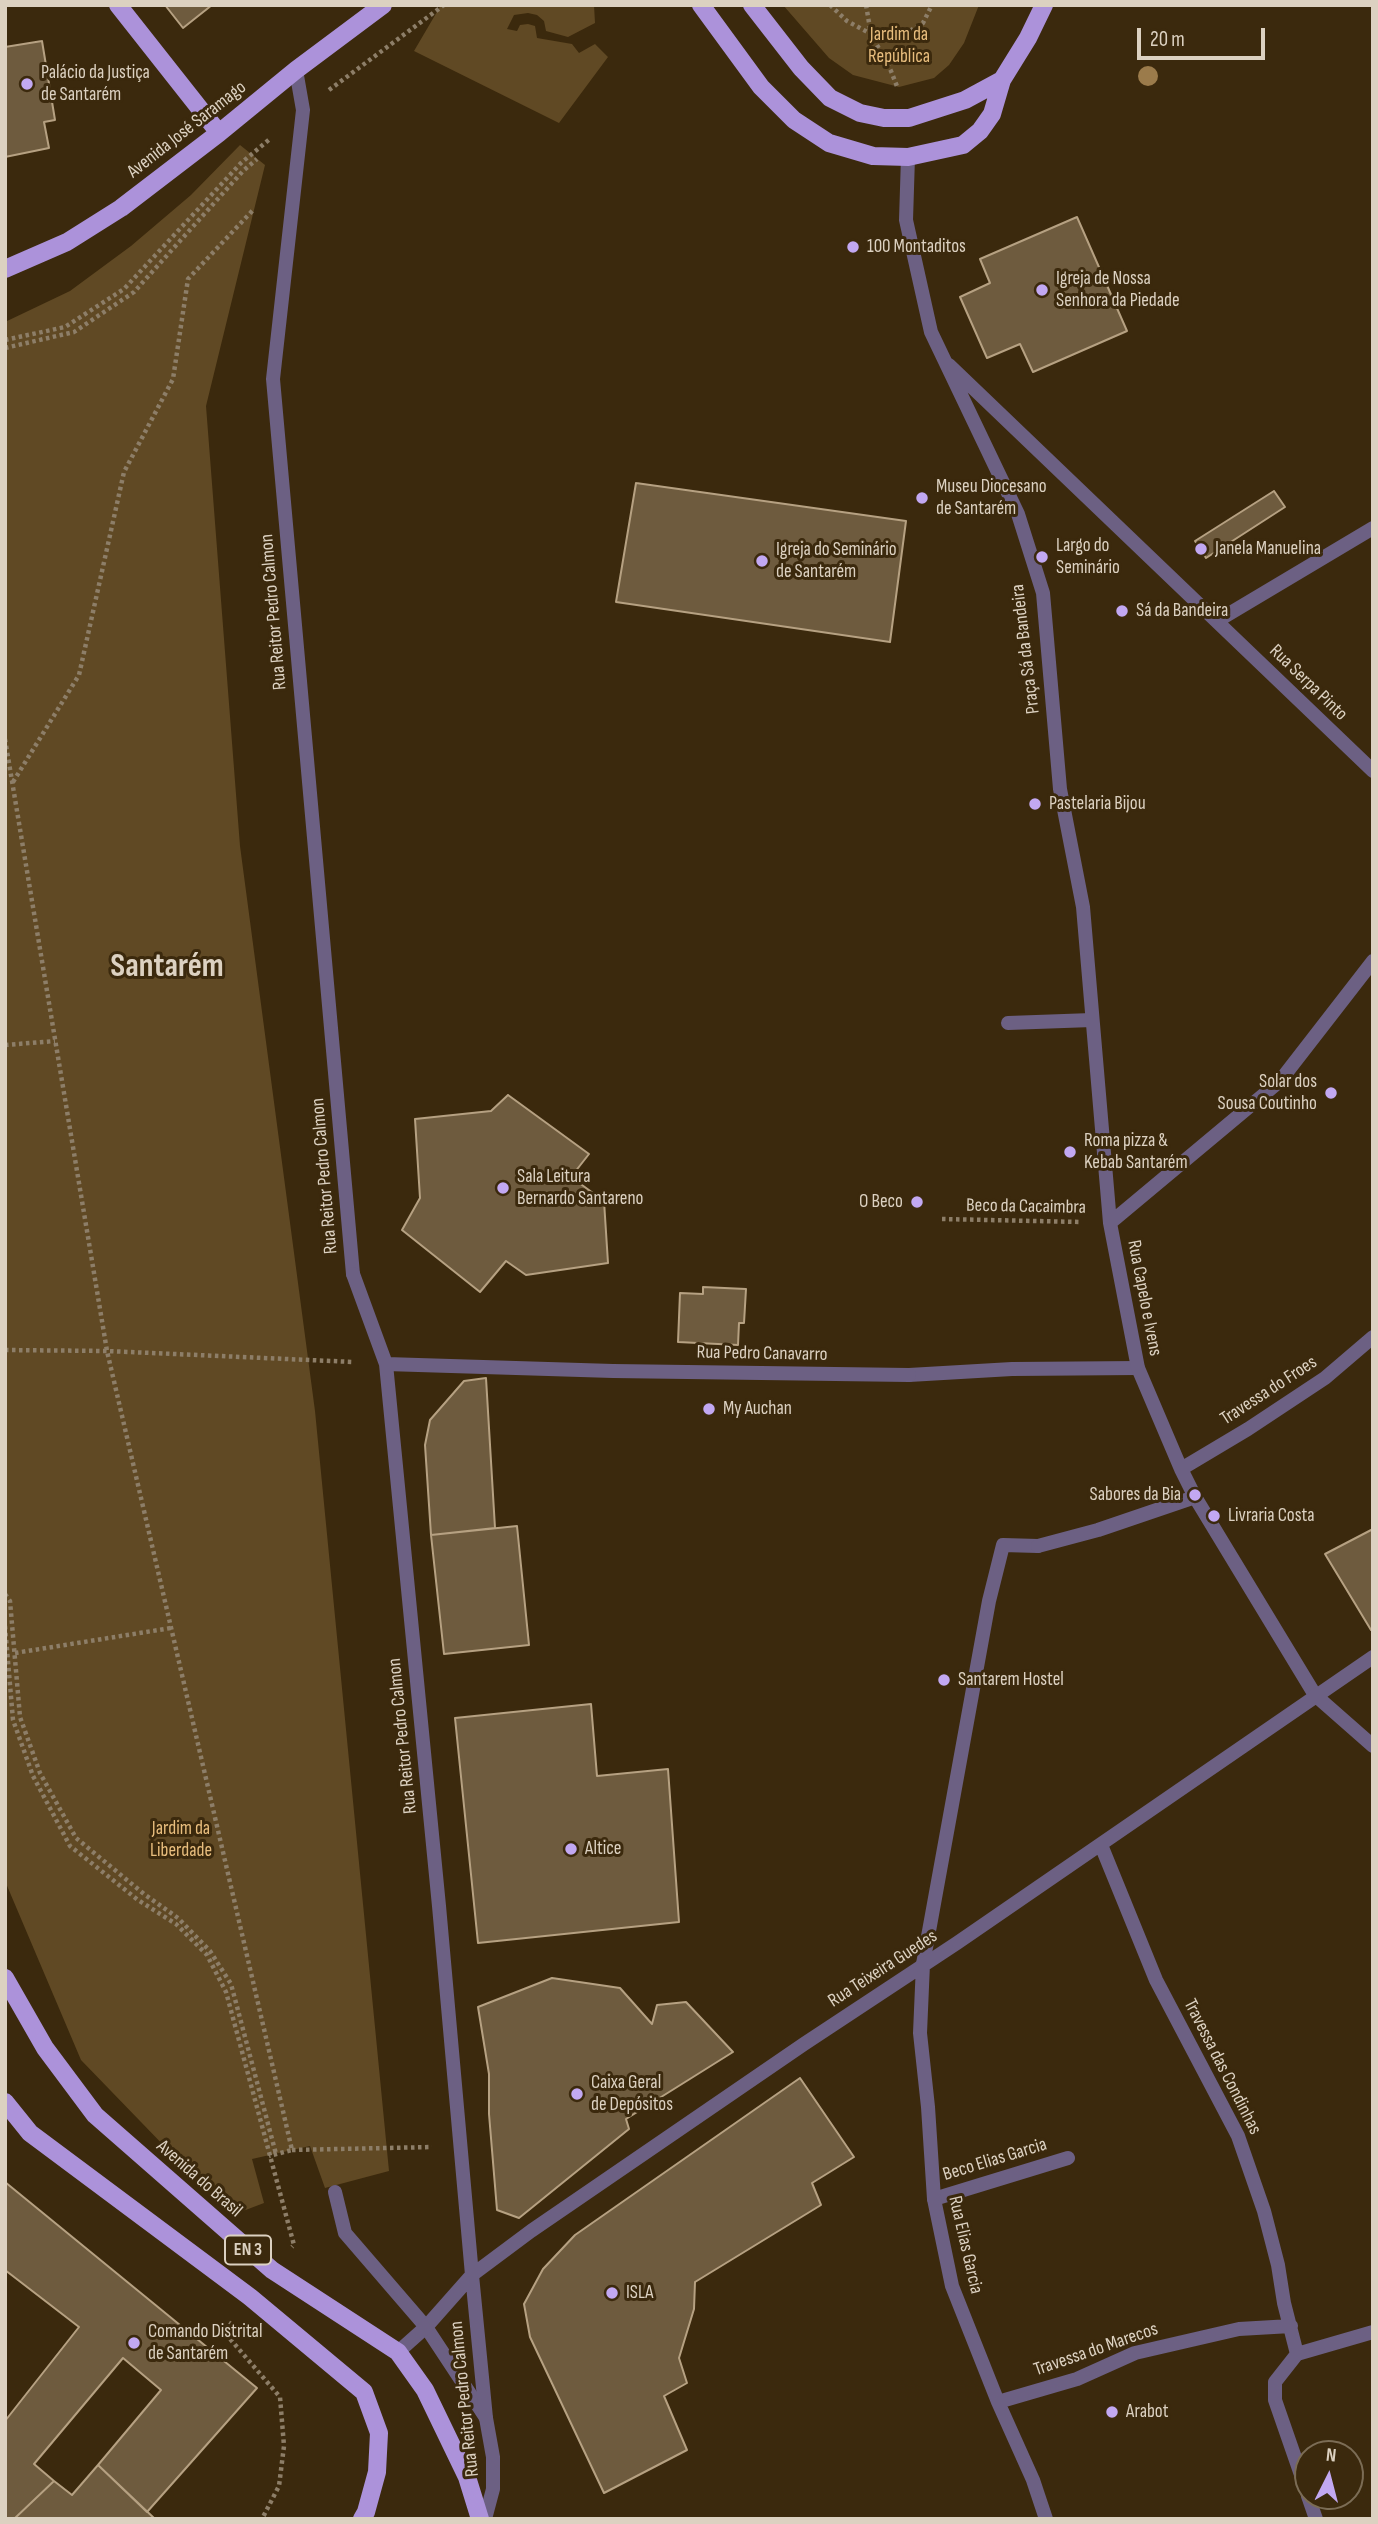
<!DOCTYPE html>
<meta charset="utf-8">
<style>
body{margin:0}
#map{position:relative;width:1378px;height:2524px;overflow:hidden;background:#3b290d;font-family:"Sofia Sans Condensed",sans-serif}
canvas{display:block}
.frame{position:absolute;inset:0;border:7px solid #dcd1c1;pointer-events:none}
.north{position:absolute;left:1294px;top:2440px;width:70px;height:70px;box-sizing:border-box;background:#3b290d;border:2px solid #7b6c55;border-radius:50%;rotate:6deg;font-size:19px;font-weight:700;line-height:28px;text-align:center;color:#dcd1c1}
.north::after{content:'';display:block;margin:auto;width:24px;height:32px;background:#c2a8f2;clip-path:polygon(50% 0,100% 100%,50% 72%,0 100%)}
.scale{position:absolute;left:1137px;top:28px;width:128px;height:32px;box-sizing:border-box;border:4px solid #dcd1c1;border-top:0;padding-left:9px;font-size:21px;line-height:24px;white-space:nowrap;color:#dcd1c1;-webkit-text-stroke:5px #3b290d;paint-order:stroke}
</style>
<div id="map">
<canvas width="1378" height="2524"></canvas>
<div class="frame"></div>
<div class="north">N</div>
<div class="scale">20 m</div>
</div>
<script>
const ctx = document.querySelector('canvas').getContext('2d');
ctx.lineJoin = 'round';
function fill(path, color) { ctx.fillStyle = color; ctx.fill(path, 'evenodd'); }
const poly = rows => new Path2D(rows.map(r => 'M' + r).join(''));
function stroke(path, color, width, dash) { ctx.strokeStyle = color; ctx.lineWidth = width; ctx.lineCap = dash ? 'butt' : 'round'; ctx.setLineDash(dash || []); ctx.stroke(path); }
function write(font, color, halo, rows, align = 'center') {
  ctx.font = font + ' "Sofia Sans Condensed",sans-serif'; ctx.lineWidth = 6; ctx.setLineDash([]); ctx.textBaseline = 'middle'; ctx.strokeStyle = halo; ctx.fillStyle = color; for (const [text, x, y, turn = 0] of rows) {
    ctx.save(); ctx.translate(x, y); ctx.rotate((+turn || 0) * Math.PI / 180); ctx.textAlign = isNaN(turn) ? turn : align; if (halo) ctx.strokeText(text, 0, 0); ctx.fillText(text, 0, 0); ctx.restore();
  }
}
const green = poly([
 [441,5,594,5,595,23,568,37,546,31,544,21,537,15,528,13,514,15,507,29,517,31,520,25,528,24,535,26,537,38,572,44,579,53,595,44,608,57,559,123,414,51],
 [783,5,979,5,964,43,949,65,934,78,899,87,853,75,829,58],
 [240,145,265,165,206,406,240,846,315,1411,389,2171,325,2188,310,2146,252,2159,264,2203,243,2211,170,2152,81,2060,5,1881,5,322,70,291,131,246,191,195]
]);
const building = poly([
 [165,5,212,5,183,28,165,5],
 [42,41,55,120,44,122,49,148,5,157,5,47,42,41],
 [1077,217,1127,331,1033,372,1020,344,987,358,960,297,990,283,980,259,1077,217],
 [636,483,906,521,890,642,616,602,636,483],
 [1274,491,1285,507,1206,558,1195,541,1274,491],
 [508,1095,589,1154,571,1177,604,1201,608,1263,526,1275,506,1261,480,1292,402,1230,420,1198,415,1119,491,1111,508,1095],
 [703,1287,746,1289,744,1323,739,1323,738,1345,678,1342,680,1293,703,1294,703,1287],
 [486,1378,495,1528,431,1535,425,1445,430,1420,464,1381,486,1378],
 [517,1526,529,1645,444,1654,431,1535,517,1526],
 [1373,1529,1373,1629,1371,1630,1325,1554,1373,1529],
 [591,1704,597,1776,668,1769,679,1922,478,1943,455,1718,591,1704],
 [552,1978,620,1988,652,2024,657,2005,686,2002,733,2052,626,2119,629,2129,519,2218,497,2210,489,2114,489,2074,478,2007,552,1978],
 [800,2078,854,2157,812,2183,821,2205,695,2282,694,2309,679,2358,687,2383,664,2396,687,2450,604,2493,530,2337,524,2304,543,2269,575,2235,800,2078],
 [5,2182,257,2388,147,2512,98,2465,161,2390,123,2358,34,2464,54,2481,14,2519,5,2519,5,2421,79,2327,5,2270,5,2182],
 [98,2465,155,2519,14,2519,54,2481,72,2495,98,2465]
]);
const path = poly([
 [830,5,847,21,871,34,903,35,923,23,932,5],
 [866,5,871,34,891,71,898,89],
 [329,90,444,5],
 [5,340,65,327,124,289,241,163,271,138],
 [5,348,74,332,134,292,243,171,257,159],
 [5,739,107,1351,292,2150,269,2156],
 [13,782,79,675,124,472,173,379,188,279,254,209],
 [5,1045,55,1041],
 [942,1219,1081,1222],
 [5,1350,107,1351,354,1362],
 [5,1594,10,1601,20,1717,40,1773,76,1838,144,1894,178,1918,210,1951,231,1984,276,2154],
 [5,1626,13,1720,33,1776,70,1846,138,1900,176,1924,207,1955,226,1992,294,2245,292,2247],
 [15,1653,171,1628],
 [292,2150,432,2147],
 [232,2322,225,2333,280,2397,284,2446,279,2486,262,2519]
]);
const service = poly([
 [909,1375,1012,1369,1138,1368],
 [923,1964,989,1601,1003,1545,1038,1546],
 [335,2192,345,2233,426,2327,486,2418]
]);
const pedestrian = poly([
 [296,70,303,110,273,379,353,1274],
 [908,157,906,220,931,332,1018,514,1043,593,1060,789,1083,907,1110,1223,1138,1368,1181,1469,1195,1497,1315,1695],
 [949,365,1373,771],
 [1217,621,1373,528],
 [1008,1023,1092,1020],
 [1110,1223,1280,1081,1373,961],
 [1181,1469,1248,1429,1325,1378,1373,1337],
 [1038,1546,1098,1530,1195,1497],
 [934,2199,1068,2158]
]);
const minor = poly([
 [353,1274,386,1364,439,1906,472,2275,486,2418,493,2457,493,2489,485,2519],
 [386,1364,613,1371,909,1375],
 [1315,1695,1373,1746],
 [1101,1845,1156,1980,1238,2136,1264,2211,1278,2265,1284,2303,1297,2354],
 [923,1964,920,2033,928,2107,934,2199,952,2286,998,2402,1033,2480,1046,2519],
 [398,2352,426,2327,472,2275,531,2231,804,2044,957,1943,1373,1657],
 [1297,2354,1275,2382,1275,2400,1308,2495],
 [1297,2354,1373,2332],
 [998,2402,1077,2379,1135,2353,1239,2329,1291,2326],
 [1308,2496,1316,2519]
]);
const primary = poly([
 [118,5,219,133],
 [701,5,761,87,794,120,829,143,873,156,908,157,963,145,980,131,992,114,1002,80],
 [752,5,801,68,830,98,860,113,884,118,909,118,965,100,1002,80,1028,38,1044,5],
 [5,269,67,242,121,208,219,133,296,70,383,5],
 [5,1978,45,2048,95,2115,272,2270,398,2352,425,2390,467,2477,480,2519],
 [5,2102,30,2133,250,2297,364,2392,379,2433,377,2472,366,2512,362,2519]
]);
const trees = [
 [1148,76]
];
const markers = [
 [27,84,7,"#c2a8f2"],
 [853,247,7,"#c2a8f2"],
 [1042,290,7,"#c2a8f2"],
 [922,498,7,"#c2a8f2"],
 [1201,549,7,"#c2a8f2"],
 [1042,557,7,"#c2a8f2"],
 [762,561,7,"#c2a8f2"],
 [1122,611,7,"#c2a8f2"],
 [1035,804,7,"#c2a8f2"],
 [1331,1093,7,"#c2a8f2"],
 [1070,1152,7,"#c2a8f2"],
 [503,1188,7,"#c2a8f2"],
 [917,1202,7,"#c2a8f2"],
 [709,1409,7,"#c2a8f2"],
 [1195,1495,7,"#c2a8f2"],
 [1214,1516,7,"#c2a8f2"],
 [944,1680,7,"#c2a8f2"],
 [571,1849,7,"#c2a8f2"],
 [577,2094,7,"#c2a8f2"],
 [612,2293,7,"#c2a8f2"],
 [134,2343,7,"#c2a8f2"],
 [1112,2412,7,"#c2a8f2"]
];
const shields = [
 [248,2250,46]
];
const shieldNames = [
 ["EN 3",248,2250]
];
const parkNames = [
 ["Jardim da",899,35],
 ["República",899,57],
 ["Jardim da",181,1829],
 ["Liberdade",181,1851]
];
const poiNames = [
 ["Palácio da Justiça",41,73],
 ["de Santarém",41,95],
 ["100 Montaditos",867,247],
 ["Igreja de Nossa",1056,279],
 ["Senhora da Piedade",1056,301],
 ["Museu Diocesano",936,487],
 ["de Santarém",936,509],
 ["Largo do",1056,546],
 ["Seminário",1056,568],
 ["Janela Manuelina",1215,549],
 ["Igreja do Seminário",776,550],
 ["de Santarém",776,572],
 ["Sá da Bandeira",1136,611],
 ["Pastelaria Bijou",1049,804],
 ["Solar dos",1317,1082,"right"],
 ["Sousa Coutinho",1317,1104,"right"],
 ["Roma pizza &",1084,1141],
 ["Kebab Santarém",1084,1163],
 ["Sala Leitura",517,1177],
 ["Bernardo Santareno",517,1199],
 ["O Beco",903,1202,"right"],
 ["My Auchan",723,1409],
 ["Sabores da Bia",1181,1495,"right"],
 ["Livraria Costa",1228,1516],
 ["Santarem Hostel",958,1680],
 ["Altice",585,1849],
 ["Caixa Geral",591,2083],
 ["de Depósitos",591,2105],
 ["ISLA",626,2293],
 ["Comando Distrital",148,2332],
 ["de Santarém",148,2354],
 ["Arabot",1126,2412]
];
const streetNames = [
 ["Avenida José Saramago",187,130,-38],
 ["Rua Reitor Pedro Calmon",274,612,-95],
 ["Praça Sá da Bandeira",1026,649,-97],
 ["Rua Serpa Pinto",1308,683,44],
 ["Rua Reitor Pedro Calmon",325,1176,-95],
 ["Beco da Cacaimbra",1026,1207,1],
 ["Rua Capelo e Ivens",1144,1298,79],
 ["Rua Pedro Canavarro",762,1354,1],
 ["Travessa do Froes",1269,1391,-33],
 ["Rua Reitor Pedro Calmon",403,1736,-96],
 ["Rua Teixeira Guedes",883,1969,-33],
 ["Travessa das Condinhas",1222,2067,63],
 ["Beco Elias Garcia",995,2160,-17],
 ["Avenida do Brasil",199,2179,41],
 ["Rua Elias Garcia",965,2245,77],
 ["Travessa do Marecos",1096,2350,-19],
 ["Rua Reitor Pedro Calmon",465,2399,-96]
];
const townNames = [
 ["Santarém",167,968]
];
fill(green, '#604924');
fill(building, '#6e5b3e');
stroke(building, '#b6a182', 2);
stroke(path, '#8d7e68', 4.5, [3.5, 3.5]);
stroke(service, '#6c6083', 14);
stroke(pedestrian, '#6c6083', 14);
stroke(minor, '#6c6083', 14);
stroke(primary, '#ac92da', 18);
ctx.fillStyle = '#9b7b4b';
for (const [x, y] of trees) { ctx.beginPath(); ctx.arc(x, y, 10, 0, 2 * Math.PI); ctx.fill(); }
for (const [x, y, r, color] of markers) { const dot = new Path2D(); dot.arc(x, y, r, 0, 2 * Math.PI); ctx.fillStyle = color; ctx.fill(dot); stroke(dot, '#3b290d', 2.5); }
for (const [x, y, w] of shields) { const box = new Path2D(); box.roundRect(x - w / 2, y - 14.5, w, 29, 5); ctx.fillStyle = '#3b290d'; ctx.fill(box); stroke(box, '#dcd1c1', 2); }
write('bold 18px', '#dcd1c1', null, shieldNames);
write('19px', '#e9be7e', '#3b290d', parkNames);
write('19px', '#dcd1c1', '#3b290d', poiNames, 'left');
write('19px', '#dcd1c1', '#3b290d', streetNames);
write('bold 33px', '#dcd1c1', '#3b290d', townNames);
</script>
